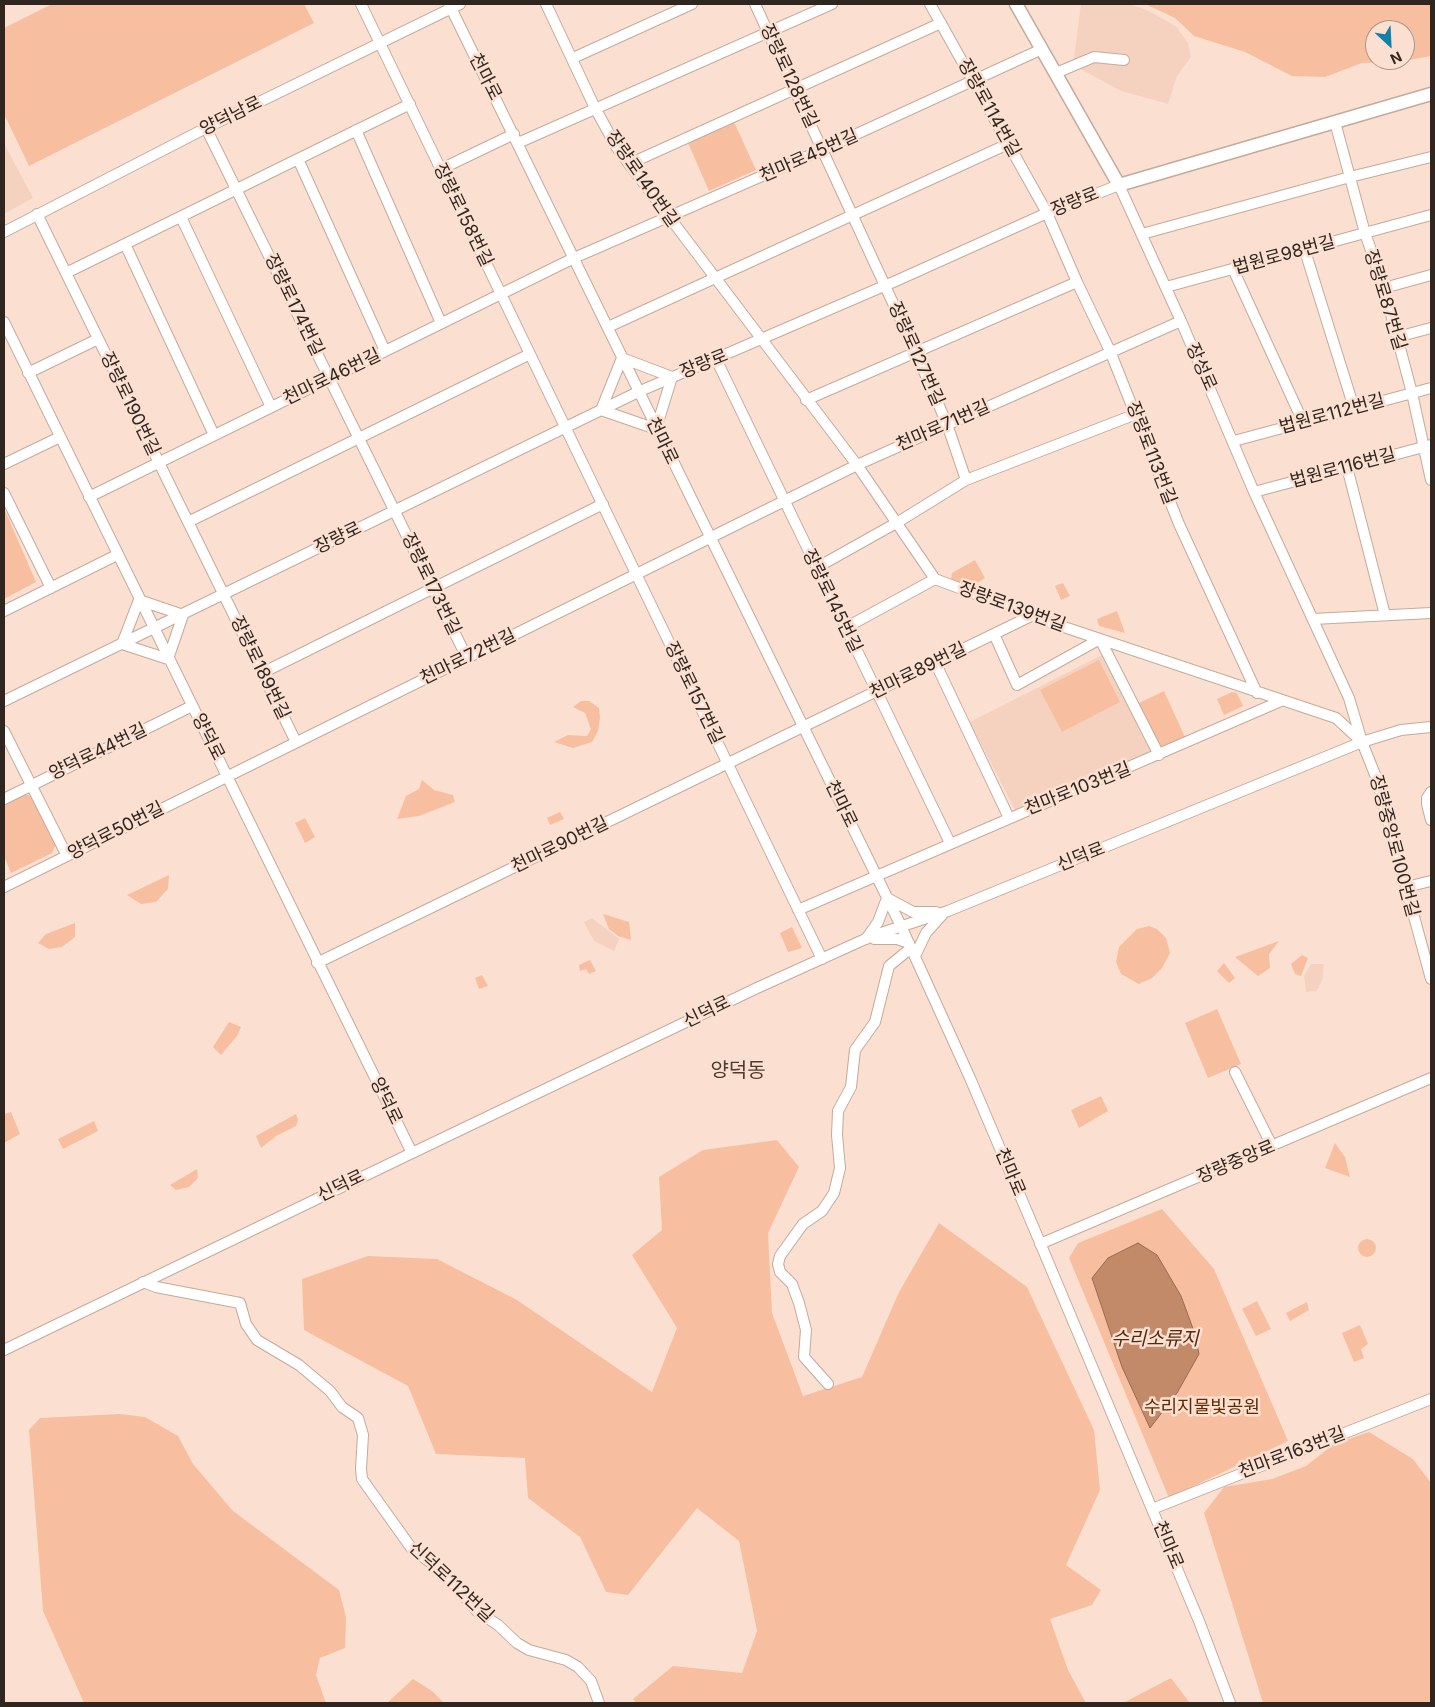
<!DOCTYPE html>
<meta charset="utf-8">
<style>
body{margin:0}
#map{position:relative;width:1435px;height:1707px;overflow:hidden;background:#fbe0d1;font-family:Inter,sans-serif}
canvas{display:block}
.frame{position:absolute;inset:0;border:5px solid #302620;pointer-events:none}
.north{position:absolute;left:1365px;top:20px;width:50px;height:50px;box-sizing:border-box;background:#fbe0d1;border:1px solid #aa968a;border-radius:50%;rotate:155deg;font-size:14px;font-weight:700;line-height:20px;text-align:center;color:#302620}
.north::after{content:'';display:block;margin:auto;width:18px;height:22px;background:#1380a8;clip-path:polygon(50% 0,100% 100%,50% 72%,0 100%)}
</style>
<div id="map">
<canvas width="1435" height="1707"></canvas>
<div class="frame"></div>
<div class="north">N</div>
</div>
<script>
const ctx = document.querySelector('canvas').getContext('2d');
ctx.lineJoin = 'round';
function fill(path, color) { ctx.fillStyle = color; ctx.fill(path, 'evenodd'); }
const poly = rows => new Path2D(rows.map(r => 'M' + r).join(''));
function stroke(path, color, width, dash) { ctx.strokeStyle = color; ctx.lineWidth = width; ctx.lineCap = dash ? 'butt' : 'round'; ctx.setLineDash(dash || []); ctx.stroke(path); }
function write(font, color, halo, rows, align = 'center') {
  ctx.font = font + ' Inter,"Noto Sans KR",sans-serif'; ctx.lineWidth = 5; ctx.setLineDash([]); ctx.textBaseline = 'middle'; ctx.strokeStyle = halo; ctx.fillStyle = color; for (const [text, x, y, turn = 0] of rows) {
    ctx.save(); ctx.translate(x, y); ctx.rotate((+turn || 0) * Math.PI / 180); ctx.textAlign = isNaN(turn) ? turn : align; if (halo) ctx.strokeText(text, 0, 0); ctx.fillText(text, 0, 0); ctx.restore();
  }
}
const built = poly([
 [1081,4,1130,4,1149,11,1177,27,1188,43,1191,57,1177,76,1168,104,1121,91,1073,65],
 [4,143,33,198,4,214],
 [1102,655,1152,754,1016,812,970,722],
 [592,918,619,939,614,951,594,941,584,922],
 [1311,964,1324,964,1323,978,1317,991,1306,992,1304,976]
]);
const green = poly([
 [52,4,304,4,314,23,29,166,4,114,4,28],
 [1145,4,1431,4,1431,56,1399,62,1362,63,1325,77,1292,76,1245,52,1194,36,1175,18],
 [1375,30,1405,30,1405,60,1375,60],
 [734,122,756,170,709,191,688,143],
 [4,508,36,582,4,599],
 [975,560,985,578,973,586,951,580,952,573],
 [1063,583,1070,596,1061,600,1055,586],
 [1117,611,1125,633,1099,626,1097,619],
 [1099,660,1120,702,1062,732,1040,690],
 [1164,691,1185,737,1160,747,1137,704],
 [1232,692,1237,693,1243,706,1224,715,1217,699],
 [581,701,589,701,599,708,600,718,598,731,592,742,573,748,554,742,568,735,587,736,591,729,585,713,573,707],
 [422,780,434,790,453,795,455,802,419,816,397,819,406,796,419,789],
 [23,794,32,796,56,844,52,853,11,873,4,856,4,804],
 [560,812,564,819,550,825,547,818],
 [305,818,315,837,305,843,295,823],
 [169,875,168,889,156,902,141,904,127,895],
 [603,914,629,922,631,940,618,936,609,929],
 [75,923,75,937,62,947,49,949,38,943,46,934],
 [1149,926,1157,929,1166,938,1170,953,1162,968,1152,978,1139,984,1121,974,1116,962,1119,947,1137,929],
 [792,927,802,948,788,952,780,933],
 [1279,941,1269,954,1270,968,1258,976,1235,957],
 [1302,955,1308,958,1301,976,1295,974,1291,964],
 [590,960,596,971,589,974,586,969,580,971,579,965],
 [1224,963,1235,978,1229,983,1217,971],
 [482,975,488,986,479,989,475,978],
 [1217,1009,1241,1064,1208,1078,1185,1023],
 [229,1022,241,1027,237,1036,221,1055,213,1047],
 [1101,1096,1108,1111,1079,1128,1071,1110],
 [11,1112,20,1134,4,1143,4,1114],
 [296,1114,298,1120,296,1126,276,1136,261,1148,256,1136],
 [94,1121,98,1131,63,1149,58,1139],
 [777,1140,799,1167,768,1233,772,1313,803,1396,862,1377,899,1292,939,1223,1027,1287,1094,1430,1100,1490,1066,1565,1101,1590,1092,1605,1050,1619,1068,1670,1086,1703,636,1703,633,1699,673,1666,742,1673,757,1631,739,1541,697,1508,628,1595,606,1592,580,1537,528,1498,525,1458,436,1454,408,1386,304,1330,302,1279,368,1256,437,1259,517,1300,652,1392,677,1328,632,1255,662,1230,659,1177,703,1150],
 [1335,1143,1345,1157,1350,1177,1325,1168],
 [197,1169,198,1178,189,1187,176,1190,170,1185],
 [1162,1209,1214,1269,1288,1441,1169,1498,1069,1258,1078,1243],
 '1358 1248a9 9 0 1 1 18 0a9 9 0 1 1-18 0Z',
 [1257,1301,1271,1329,1256,1336,1242,1309],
 [1307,1302,1309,1310,1290,1321,1286,1313],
 [1360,1325,1368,1344,1361,1349,1364,1358,1354,1362,1342,1333],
 [120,1414,145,1417,178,1436,193,1464,233,1511,339,1590,346,1617,345,1648,320,1658,316,1675,326,1703,84,1703,43,1611,29,1430,40,1418],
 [1369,1432,1413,1459,1431,1483,1431,1703,1263,1703,1204,1513,1224,1487,1272,1479,1306,1466,1334,1444],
 [1171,1678,1190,1703,1123,1703],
 [413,1679,432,1691,444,1703,387,1703]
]);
const water = poly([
 [1138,1243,1157,1255,1181,1296,1195,1334,1199,1354,1177,1393,1150,1428,1122,1367,1092,1278,1108,1258,1138,1243]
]);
const minor = poly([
 [361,4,822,959],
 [449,4,901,926,970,1078,1033,1226,1199,1621,1230,1703],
 [546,4,595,108,617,148,857,465,935,579,1058,625,1336,718,1361,741],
 [755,4,916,353,947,424,966,480],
 [930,4,1047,213,1077,282,1110,351,1179,524,1257,693],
 [573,58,692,4],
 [1056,73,1094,57,1124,60],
 [1335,122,1365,233,1384,288,1412,393,1431,480],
 [206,128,467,658],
 [356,130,441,323],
 [518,143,832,4],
 [298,159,385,351],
 [629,164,941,23],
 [441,169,514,134],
 [37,214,296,742],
 [181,217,271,407],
 [4,232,206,128,460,4],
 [1142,234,1350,177,1431,157],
 [125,244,214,435],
 [1305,251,1354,408],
 [1233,269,1303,422],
 [66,273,410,104],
 [1166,287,1431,215],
 [1384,288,1431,275],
 [4,322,412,1153],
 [608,327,1008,144],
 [1397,337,1431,328],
 [622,358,672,377],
 [716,359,950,843],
 [28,373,98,339],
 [806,400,1077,282],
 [601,410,656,429],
 [601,410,622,358],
 [656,429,672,377],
 [1234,441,1431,388],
 [4,464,60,437],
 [1347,467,1385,615],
 [1254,492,1431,445],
 [4,493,51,588],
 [89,497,574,258,824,149,1042,49],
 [188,522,530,354],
 [816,568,898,522,966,480,1136,414],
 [139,600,183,615,168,659,122,644,139,600],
 [4,611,117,555],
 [1313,619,1431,613],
 [845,628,935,579],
 [994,634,1017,685,1100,639,1159,755],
 [935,662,1009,818],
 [262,673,603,504],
 [4,701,638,392,898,280,1047,213,1119,185,1181,321,1254,492,1349,698,1362,742,1376,777,1431,979],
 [4,731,67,856],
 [1431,792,1427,798,1427,804,1431,820],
 [4,799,192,706],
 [4,887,857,465,1181,321],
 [1406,887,1431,881],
 [798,910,1281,701],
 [866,939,878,922,887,898,913,912,936,912],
 [874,939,897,939,909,943],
 [915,956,926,933,943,914],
 [317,963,1033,615],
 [1235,1072,1272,1146],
 [1040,1244,1431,1078],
 [143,1282,156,1287,240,1303,246,1324,257,1340,299,1365,330,1391,342,1407,358,1418,363,1435,361,1469,362,1479,412,1549,442,1571,477,1611,498,1625,517,1643,529,1650,566,1660,578,1667,591,1681,599,1703],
 [4,1350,412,1153,757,988,872,936,948,911,1362,742,1401,730,1431,727],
 [828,1384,804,1357,806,1330,799,1303,792,1284,780,1272,778,1264,780,1256,803,1224,822,1211,834,1193,840,1168,837,1135,838,1111,851,1087,855,1050,875,1022,889,966,911,948],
 [1152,1509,1431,1399]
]);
const major = poly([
 [1016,4,1119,185,1431,94]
]);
const streetNames = [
 ["장량로128번길",789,76,65],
 ["천마로",485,77,63],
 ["장량로114번길",989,108,61],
 ["양덕남로",231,116,-26],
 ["천마로45번길",809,156,-24],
 ["장량로140번길",642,179,55],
 ["장량로",1075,202,-22],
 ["장량로158번길",463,215,64],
 ["법원로98번길",1284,255,-15],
 ["장량로87번길",1385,300,73],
 ["장량로174번길",294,305,64],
 ["장량로127번길",916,354,66],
 ["장량로",704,364,-22],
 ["장성로",1201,367,66],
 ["천마로46번길",332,377,-26],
 ["장량로190번길",130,404,64],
 ["법원로112번길",1332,414,-15],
 ["천마로71번길",943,426,-24],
 ["천마로",662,441,64],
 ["장량로113번길",1151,453,69],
 ["법원로116번길",1343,468,-15],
 ["장량로",338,538,-26],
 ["장량로173번길",431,584,64],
 ["장량로145번길",832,601,64],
 ["장량로139번길",1012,607,20],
 ["천마로72번길",468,657,-26],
 ["장량로189번길",260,668,64],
 ["천마로89번길",918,671,-26],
 ["장량로157번길",694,693,64],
 ["양덕로",208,737,63],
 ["양덕로44번길",98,752,-26],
 ["천마로103번길",1078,789,-22],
 ["천마로",841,804,64],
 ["양덕로50번길",116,831,-27],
 ["천마로90번길",560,845,-26],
 ["장량중앙로100번길",1394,846,75],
 ["신덕로",1081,857,-22],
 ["신덕로",707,1012,-26],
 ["양덕로",386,1101,64],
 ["장량중앙로",1236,1162,-23],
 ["천마로",1010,1172,67],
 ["신덕로",341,1186,-26],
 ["천마로163번길",1292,1453,-21],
 ["천마로",1168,1545,67],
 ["신덕로112번길",451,1582,43]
];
const parkNames = [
 ["수리지물빛공원",1202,1408]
];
const waterNames = [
 ["수리소류지",1155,1339]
];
const quarterNames = [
 ["양덕동",738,1071]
];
fill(built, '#f5d2c0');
fill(green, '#f7bfa0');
fill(water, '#c38a6a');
stroke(water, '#976c54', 1);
stroke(minor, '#c4aa9b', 12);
stroke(major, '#c4aa9b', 15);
stroke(minor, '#fff', 10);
stroke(major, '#fff', 12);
write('18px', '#302620', '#fbe0d1', streetNames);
write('18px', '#5f2a02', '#fbe0d1', parkNames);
write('italic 19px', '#502a11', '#fbe0d1', waterNames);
write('20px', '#503b2f', '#fbe0d1', quarterNames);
</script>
